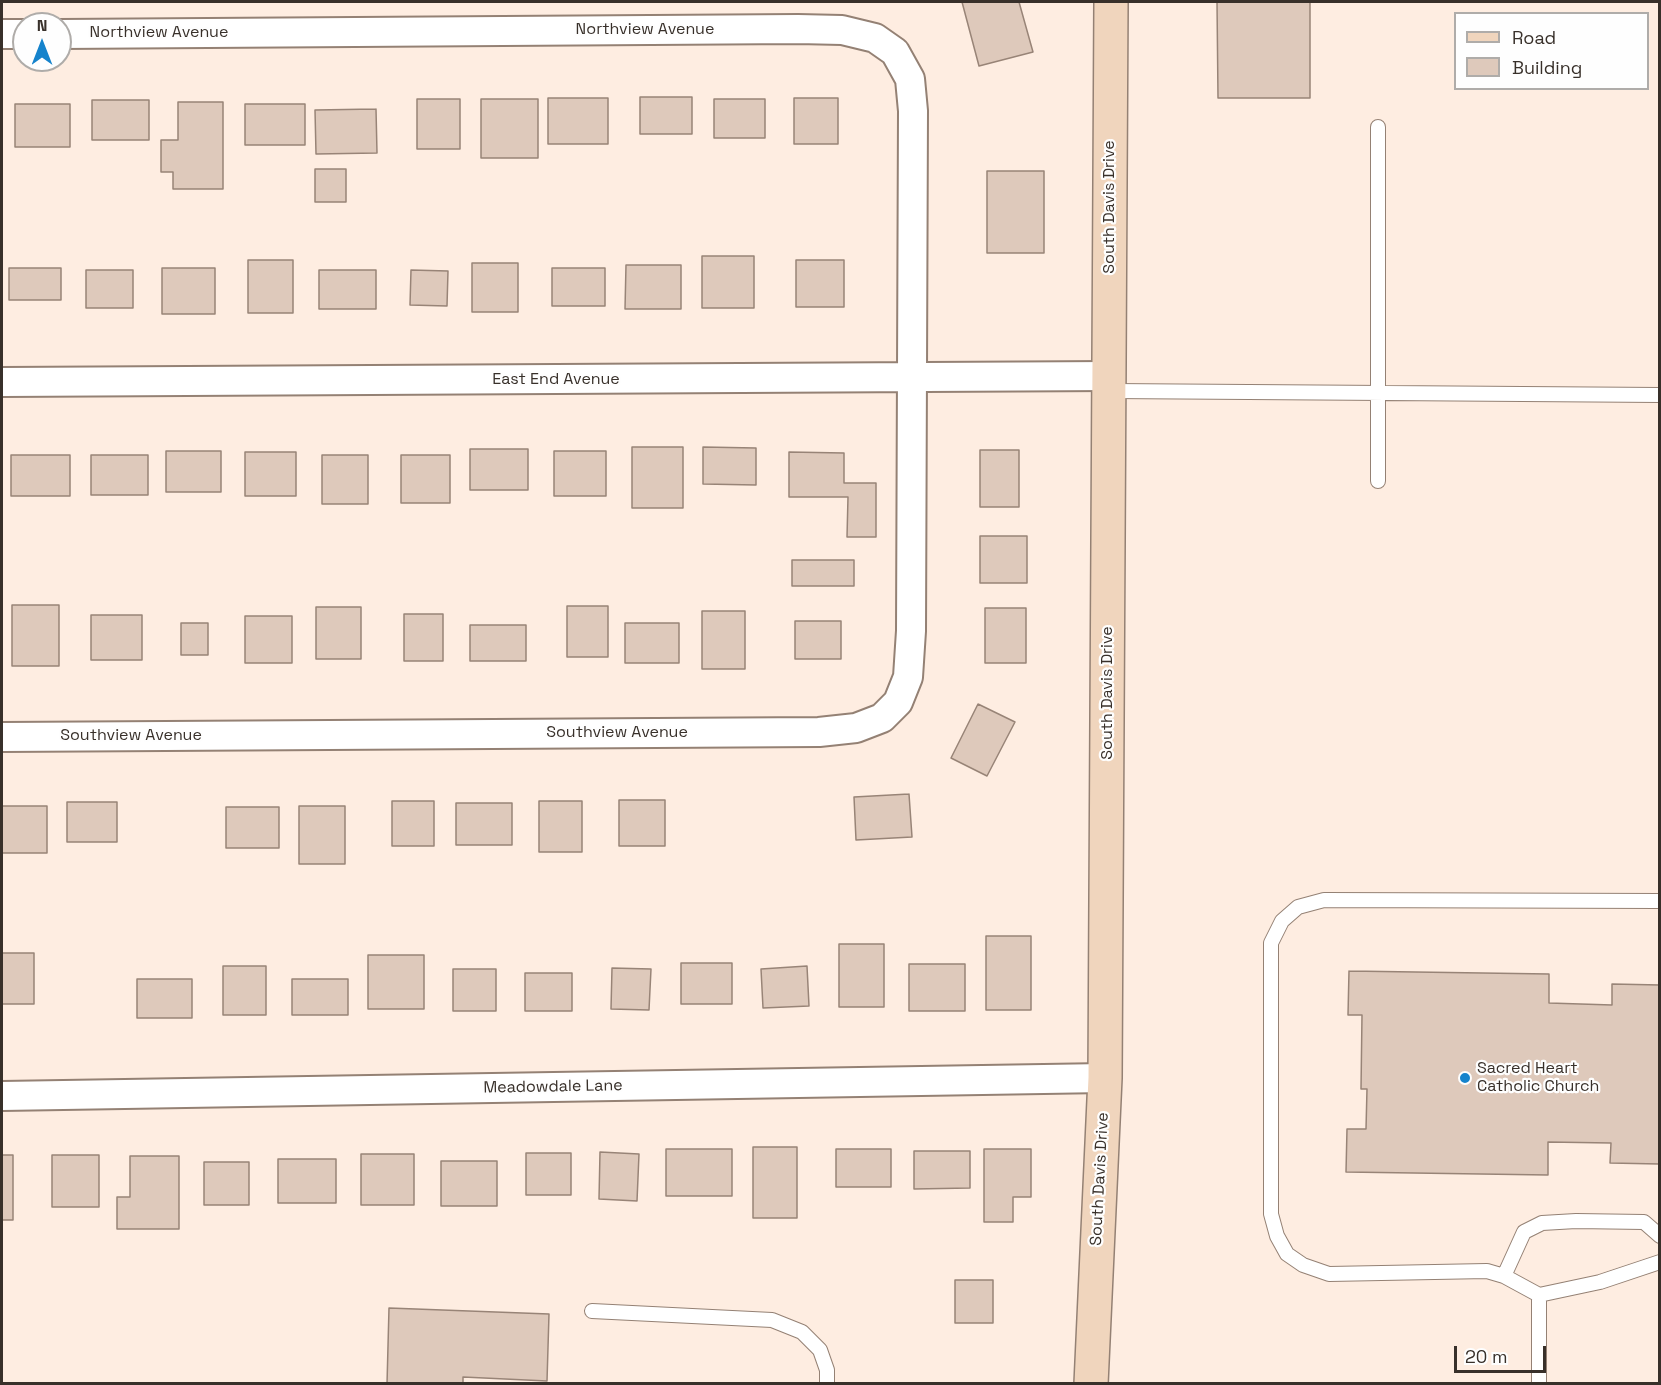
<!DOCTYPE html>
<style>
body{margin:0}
#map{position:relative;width:1661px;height:1385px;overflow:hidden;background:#feede1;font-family:"Space Grotesk",sans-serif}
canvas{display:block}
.frame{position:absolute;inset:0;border:3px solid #38302a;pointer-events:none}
.legend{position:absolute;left:1454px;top:12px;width:195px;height:78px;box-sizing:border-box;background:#fefefe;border:2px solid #afaca9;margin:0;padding:8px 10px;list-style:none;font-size:18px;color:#38302a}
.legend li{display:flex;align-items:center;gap:12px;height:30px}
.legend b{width:30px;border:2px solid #afaca9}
.north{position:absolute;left:12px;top:12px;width:60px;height:60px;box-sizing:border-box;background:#fefefe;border:2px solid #afaca9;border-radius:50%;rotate:0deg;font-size:16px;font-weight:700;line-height:24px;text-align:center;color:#38302a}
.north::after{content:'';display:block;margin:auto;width:21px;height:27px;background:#1583cc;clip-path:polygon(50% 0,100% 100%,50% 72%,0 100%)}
.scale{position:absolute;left:1454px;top:1346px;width:92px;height:27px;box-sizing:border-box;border:3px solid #38302a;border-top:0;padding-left:8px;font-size:18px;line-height:21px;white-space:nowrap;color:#38302a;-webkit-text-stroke:4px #fefefe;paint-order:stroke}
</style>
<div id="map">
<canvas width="1661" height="1385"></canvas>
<div class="frame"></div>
<ul class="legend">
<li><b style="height:8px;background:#f0d5bd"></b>Road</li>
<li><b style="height:16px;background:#dec9bb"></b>Building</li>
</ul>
<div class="north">N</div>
<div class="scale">20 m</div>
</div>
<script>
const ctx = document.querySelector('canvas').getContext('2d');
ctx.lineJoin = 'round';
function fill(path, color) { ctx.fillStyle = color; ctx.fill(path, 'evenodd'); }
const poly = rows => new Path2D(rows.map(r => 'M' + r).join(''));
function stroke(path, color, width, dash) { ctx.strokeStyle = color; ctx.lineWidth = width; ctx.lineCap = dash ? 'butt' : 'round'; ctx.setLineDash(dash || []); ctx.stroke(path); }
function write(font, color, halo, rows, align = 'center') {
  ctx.font = font + ' "Space Grotesk",sans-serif'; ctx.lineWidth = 4.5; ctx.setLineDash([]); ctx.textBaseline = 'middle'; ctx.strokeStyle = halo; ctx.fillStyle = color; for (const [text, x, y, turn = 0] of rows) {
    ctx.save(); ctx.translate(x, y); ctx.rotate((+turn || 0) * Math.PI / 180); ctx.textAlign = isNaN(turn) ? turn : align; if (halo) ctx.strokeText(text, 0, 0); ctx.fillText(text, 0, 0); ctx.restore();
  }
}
const building = poly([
 [962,2,1019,2,1033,52,979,66,962,2],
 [1217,2,1310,2,1310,98,1218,98,1217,2],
 [640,97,692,97,692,134,640,134,640,97],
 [548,98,608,98,608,144,548,144,548,98],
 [794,98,838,98,838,144,794,144,794,98],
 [417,99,460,99,460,149,417,149,417,99],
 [481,99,538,99,538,158,481,158,481,99],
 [714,99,765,99,765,138,714,138,714,99],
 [92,100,149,100,149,140,92,140,92,100],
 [178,102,223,102,223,189,173,189,173,172,161,172,161,140,178,140,178,102],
 [15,104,70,104,70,147,15,147,15,104],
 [245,104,305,104,305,145,245,145,245,104],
 [376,109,377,153,316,154,315,110,376,109],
 [315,169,346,169,346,202,315,202,315,169],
 [987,171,1044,171,1044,253,987,253,987,171],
 [702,256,754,256,754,308,702,308,702,256],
 [248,260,293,260,293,313,248,313,248,260],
 [796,260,844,260,844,307,796,307,796,260],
 [472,263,518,263,518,312,472,312,472,263],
 [626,265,681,265,681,309,625,309,626,265],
 [9,268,61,268,61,300,9,300,9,268],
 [162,268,215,268,215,314,162,314,162,268],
 [552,268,605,268,605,306,552,306,552,268],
 [86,270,133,270,133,308,86,308,86,270],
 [319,270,376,270,376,309,319,309,319,270],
 [411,270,448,271,447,306,410,305,411,270],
 [632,447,683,447,683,508,632,508,632,447],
 [703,447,756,448,756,485,703,484,703,447],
 [470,449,528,449,528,490,470,490,470,449],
 [980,450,1019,450,1019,507,980,507,980,450],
 [166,451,221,451,221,492,166,492,166,451],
 [554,451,606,451,606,496,554,496,554,451],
 [245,452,296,452,296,496,245,496,245,452],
 [789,452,844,453,844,483,876,483,876,537,847,537,848,497,789,497,789,452],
 [11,455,70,455,70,496,11,496,11,455],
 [91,455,148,455,148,495,91,495,91,455],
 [322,455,368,455,368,504,322,504,322,455],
 [401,455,450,455,450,503,401,503,401,455],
 [980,536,1027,536,1027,583,980,583,980,536],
 [792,560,854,560,854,586,792,586,792,560],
 [12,605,59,605,59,666,12,666,12,605],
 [567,606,608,606,608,657,567,657,567,606],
 [316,607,361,607,361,659,316,659,316,607],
 [985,608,1026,608,1026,663,985,663,985,608],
 [702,611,745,611,745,669,702,669,702,611],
 [404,614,443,614,443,661,404,661,404,614],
 [91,615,142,615,142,660,91,660,91,615],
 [245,616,292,616,292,663,245,663,245,616],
 [795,621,841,621,841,659,795,659,795,621],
 [181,623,208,623,208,655,181,655,181,623],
 [625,623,679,623,679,663,625,663,625,623],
 [470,625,526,625,526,661,470,661,470,625],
 [978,704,1015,722,987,776,951,758,978,704],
 [909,794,912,837,856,840,854,797,909,794],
 [619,800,665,800,665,846,619,846,619,800],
 [392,801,434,801,434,846,392,846,392,801],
 [539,801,582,801,582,852,539,852,539,801],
 [67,802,117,802,117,842,67,842,67,802],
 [456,803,512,803,512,845,456,845,456,803],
 [2,806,47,806,47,853,2,853,2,806],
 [299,806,345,806,345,864,299,864,299,806],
 [226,807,279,807,279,848,226,848,226,807],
 [986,936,1031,936,1031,1010,986,1010,986,936],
 [839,944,884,944,884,1007,839,1007,839,944],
 [2,953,34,953,34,1004,2,1004,2,953],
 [368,955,424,955,424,1009,368,1009,368,955],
 [681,963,732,963,732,1004,681,1004,681,963],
 [909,964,965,964,965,1011,909,1011,909,964],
 [223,966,266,966,266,1015,223,1015,223,966],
 [807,966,809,1006,763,1008,761,969,807,966],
 [612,968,651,969,649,1010,611,1009,612,968],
 [453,969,496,969,496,1011,453,1011,453,969],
 [1349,971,1549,974,1549,1003,1612,1005,1612,984,1660,985,1659,1164,1610,1163,1611,1143,1548,1142,1548,1175,1346,1172,1347,1129,1366,1129,1367,1089,1361,1089,1362,1015,1348,1015,1349,971],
 [525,973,572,973,572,1011,525,1011,525,973],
 [137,979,192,979,192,1018,137,1018,137,979],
 [292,979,348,979,348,1015,292,1015,292,979],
 [753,1147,797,1147,797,1218,753,1218,753,1147],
 [666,1149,732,1149,732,1196,666,1196,666,1149],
 [836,1149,891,1149,891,1187,836,1187,836,1149],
 [984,1149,1031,1149,1031,1197,1013,1197,1013,1222,984,1222,984,1149],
 [914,1151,970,1151,970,1188,914,1189,914,1151],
 [600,1152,639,1154,637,1201,599,1199,600,1152],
 [526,1153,571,1153,571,1195,526,1195,526,1153],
 [361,1154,414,1154,414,1205,361,1205,361,1154],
 [2,1155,13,1155,13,1220,2,1220,2,1155],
 [52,1155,99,1155,99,1207,52,1207,52,1155],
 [130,1156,179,1156,179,1229,117,1229,117,1197,130,1197,130,1156],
 [278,1159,336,1159,336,1203,278,1203,278,1159],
 [441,1161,497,1161,497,1206,441,1206,441,1161],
 [204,1162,249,1162,249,1205,204,1205,204,1162],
 [955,1280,993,1280,993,1323,955,1323,955,1280],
 [389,1308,549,1314,547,1381,463,1377,463,1384,387,1384,389,1308]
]);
const lane = poly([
 [1111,391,1660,395],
 [1378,481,1378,127],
 [1504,1276,1524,1232,1542,1223,1576,1221,1644,1222,1660,1236],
 [1539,1295,1504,1276,1487,1271,1329,1274,1303,1265,1287,1254,1277,1236,1271,1214,1271,943,1282,921,1298,907,1324,900,1660,901],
 [592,1311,772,1320,802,1332,820,1350,827,1370,827,1384],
 [1539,1384,1539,1295,1600,1282,1660,1262]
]);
const street = poly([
 [2,34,24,34],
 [2,382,1110,376],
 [2,737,819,732,856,728,882,718,898,702,908,677,911,631,913,111,910,79,895,52,875,38,842,30,798,29,60,34],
 [2,1096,1105,1078]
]);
const secondary = poly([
 [1091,1384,1105,1078,1111,2]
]);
const markers = [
 [1465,1078,6,"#1583cc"]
];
const streetNames = [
 ["Northview Avenue",645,30],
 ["Northview Avenue",159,33],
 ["South Davis Drive",1110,207,-90],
 ["East End Avenue",556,380],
 ["South Davis Drive",1108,693,-90],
 ["Southview Avenue",617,733],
 ["Southview Avenue",131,736],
 ["Meadowdale Lane",553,1087,-1],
 ["South Davis Drive",1100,1179,-87]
];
const poiNames = [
 ["Sacred Heart",1477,1069],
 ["Catholic Church",1477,1087]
];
fill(building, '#dec9bb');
stroke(building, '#988477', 1.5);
stroke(lane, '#948174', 16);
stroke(street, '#948174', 32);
stroke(secondary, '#948174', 36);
stroke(lane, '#fff', 14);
stroke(street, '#fff', 28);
stroke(secondary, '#f0d5bd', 33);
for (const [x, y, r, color] of markers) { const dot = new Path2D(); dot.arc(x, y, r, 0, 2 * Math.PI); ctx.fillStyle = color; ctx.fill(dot); stroke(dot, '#fefefe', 2); }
write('16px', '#38302a', '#fefefe', streetNames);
write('16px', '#38302a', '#fefefe', poiNames, 'left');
</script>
